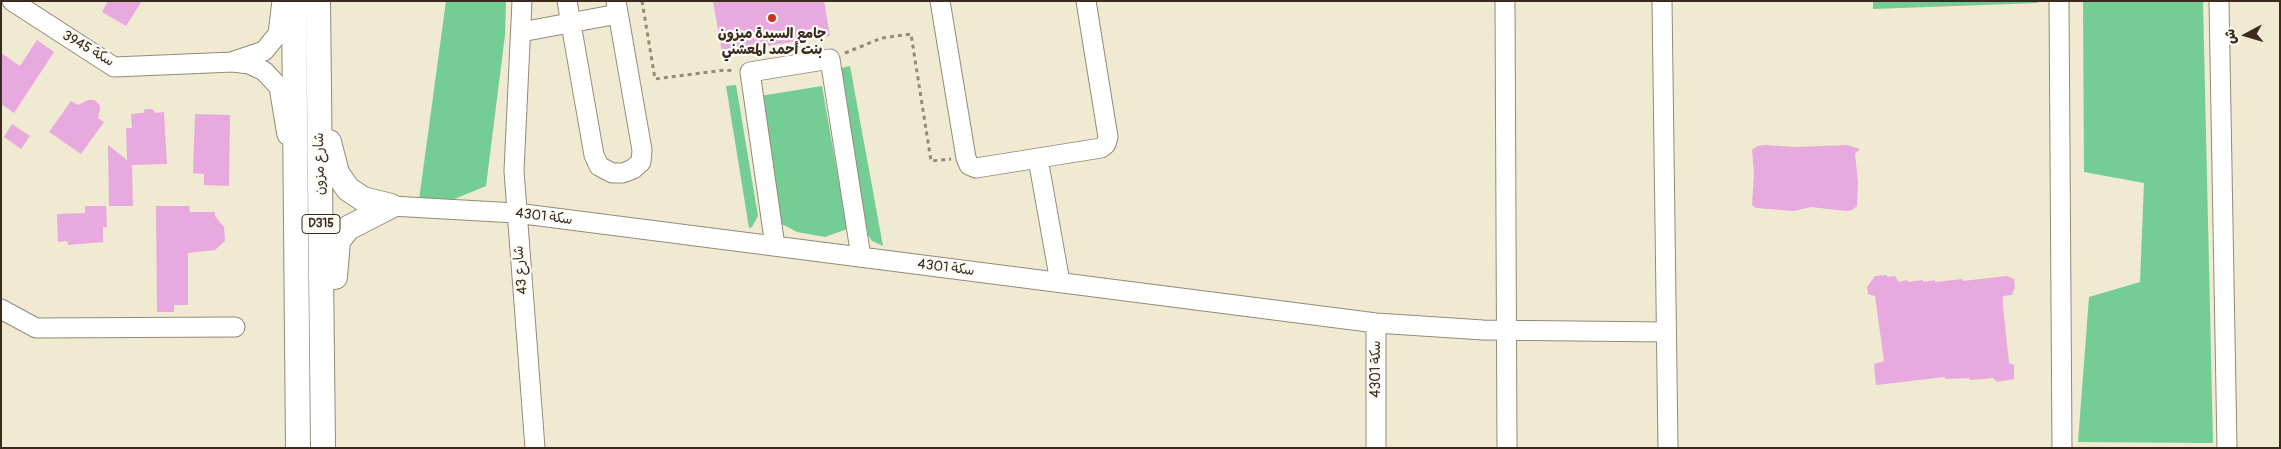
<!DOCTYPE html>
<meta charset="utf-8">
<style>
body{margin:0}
#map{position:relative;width:2281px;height:449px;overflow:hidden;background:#efead1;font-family:Pangolin,"Playpen Sans Arabic",sans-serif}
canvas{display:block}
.frame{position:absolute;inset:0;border:2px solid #3b2a1e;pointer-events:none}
.north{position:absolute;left:2221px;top:10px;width:50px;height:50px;-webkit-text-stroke:4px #fdfcf7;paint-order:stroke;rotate:264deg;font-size:14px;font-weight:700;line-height:20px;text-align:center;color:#3b2a1e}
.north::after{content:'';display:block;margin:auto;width:18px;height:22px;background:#3b2a1e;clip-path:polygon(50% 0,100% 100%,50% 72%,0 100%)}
</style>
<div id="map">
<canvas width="2281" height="449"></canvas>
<div class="frame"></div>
<div class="north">ش</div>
</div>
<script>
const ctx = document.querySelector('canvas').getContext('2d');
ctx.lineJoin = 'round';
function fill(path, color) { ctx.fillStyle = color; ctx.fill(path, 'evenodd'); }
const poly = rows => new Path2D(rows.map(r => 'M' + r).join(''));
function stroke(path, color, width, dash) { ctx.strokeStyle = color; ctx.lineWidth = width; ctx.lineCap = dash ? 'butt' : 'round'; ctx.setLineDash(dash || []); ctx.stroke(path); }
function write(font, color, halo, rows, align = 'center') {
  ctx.font = font + ' Pangolin,"Playpen Sans Arabic",sans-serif'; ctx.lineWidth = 4.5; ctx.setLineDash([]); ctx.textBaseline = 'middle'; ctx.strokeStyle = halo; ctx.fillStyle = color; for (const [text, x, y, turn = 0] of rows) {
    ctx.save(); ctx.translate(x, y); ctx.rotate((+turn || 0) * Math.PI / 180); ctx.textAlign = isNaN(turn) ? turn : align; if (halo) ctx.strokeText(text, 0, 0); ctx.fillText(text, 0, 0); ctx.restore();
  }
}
const green = poly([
 [446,1,506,1,505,35,486,186,452,200,419,200],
 [1873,1,2038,1,2038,3,1873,9],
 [2083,1,2203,1,2213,443,2078,442,2089,297,2140,282,2144,183,2084,172],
 [850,66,883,246,872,241,868,235,837,69],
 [736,85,758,216,752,227,749,228,726,86],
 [822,86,847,229,825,237,797,232,780,223,760,96]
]);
const building = poly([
 [108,1,142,1,126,26,102,12],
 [713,1,824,1,830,36,722,53],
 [37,40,54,52,14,113,1,104,1,53,20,66],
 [88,100,94,100,99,104,100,109,98,118,104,122,81,154,49,132,71,101,78,105],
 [145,109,152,109,156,113,164,112,167,164,132,165,133,206,109,206,108,145,127,160,126,128,132,128,131,114,143,113],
 [195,114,230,115,229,186,204,185,204,174,193,173],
 [12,124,30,136,21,149,4,137],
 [1765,145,1796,147,1847,145,1860,149,1855,154,1858,182,1857,206,1852,210,1846,211,1811,207,1794,211,1756,208,1752,205,1754,173,1752,150,1757,146],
 [85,206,106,206,107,227,103,227,103,242,68,245,67,241,58,242,57,214,85,213],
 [156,206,189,206,190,212,215,212,215,216,224,227,225,241,215,250,188,253,188,305,174,305,174,312,157,312],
 [1887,275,1887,277,1895,276,1899,282,1907,280,1908,282,1923,280,1923,282,1935,280,1935,282,1962,279,1963,281,2007,276,2014,279,2015,287,2012,295,2003,296,2003,306,2009,363,2014,365,2014,379,1997,382,1993,378,1970,380,1969,378,1945,379,1945,377,1876,385,1874,364,1884,361,1875,296,1868,294,1867,287,1875,276]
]);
const path = poly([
 [642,1,655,79,725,70,735,71],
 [845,53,882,38,911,34,931,161,951,159]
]);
const minor = poly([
 [12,1,114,67,233,62,249,64,264,71,279,87,287,135],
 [522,1,514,171,535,448],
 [567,1,594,155,599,166,612,173,623,173,633,169,641,162,642,150,616,1],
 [940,1,966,158,969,165,976,168,1101,148,1106,144,1108,137,1086,1],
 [1505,1,1507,448],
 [1662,1,1668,448],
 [2059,1,2062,448],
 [2219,1,2227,448],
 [521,32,618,14],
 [234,61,264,51,278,34,282,1],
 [1038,159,1060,282],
 [391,206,516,213,1376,323,1483,330,1666,332],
 [775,246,750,72,830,59,861,257],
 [1,309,36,328,235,327],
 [1376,323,1376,448]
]);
const major = poly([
 [294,1,298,448],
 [318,1,323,448],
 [329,142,337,173,348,189,363,199,391,206],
 [335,277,338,241,348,228,391,206]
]);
const markers = [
 [772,18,5,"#c8321e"]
];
const shields = [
 [321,224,38]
];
const shieldNames = [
 ["D315",321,224]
];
const poiNames = [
 ["جامع السيدة ميزون",772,34],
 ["بنت أحمد المعشني",772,50]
];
const streetNames = [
 ["سكة 3945",88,49,30],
 ["شارع مزون",320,164,-91],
 ["سكة 4301",544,217,7],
 ["سكة 4301",946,268,7],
 ["شارع 43",521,270,-95],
 ["سكة 4301",1376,369,-90]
];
fill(green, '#73cd94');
fill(building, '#e8a9de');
stroke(minor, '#958a78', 21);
stroke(major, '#958a78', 26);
stroke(path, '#958a78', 3, [4, 4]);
stroke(minor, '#fff', 19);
stroke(major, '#fff', 24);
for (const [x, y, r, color] of markers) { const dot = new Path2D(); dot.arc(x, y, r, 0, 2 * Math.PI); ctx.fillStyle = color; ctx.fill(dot); stroke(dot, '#fdfcf7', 2); }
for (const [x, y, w] of shields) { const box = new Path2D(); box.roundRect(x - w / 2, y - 9.5, w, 19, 4); ctx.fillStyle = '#fdfcf7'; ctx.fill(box); stroke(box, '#3b2a1e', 1); }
write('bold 12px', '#3b2a1e', null, shieldNames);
write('bold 14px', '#3b2a1e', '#fdfcf7', poiNames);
write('14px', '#3b2a1e', '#fdfcf7', streetNames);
</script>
